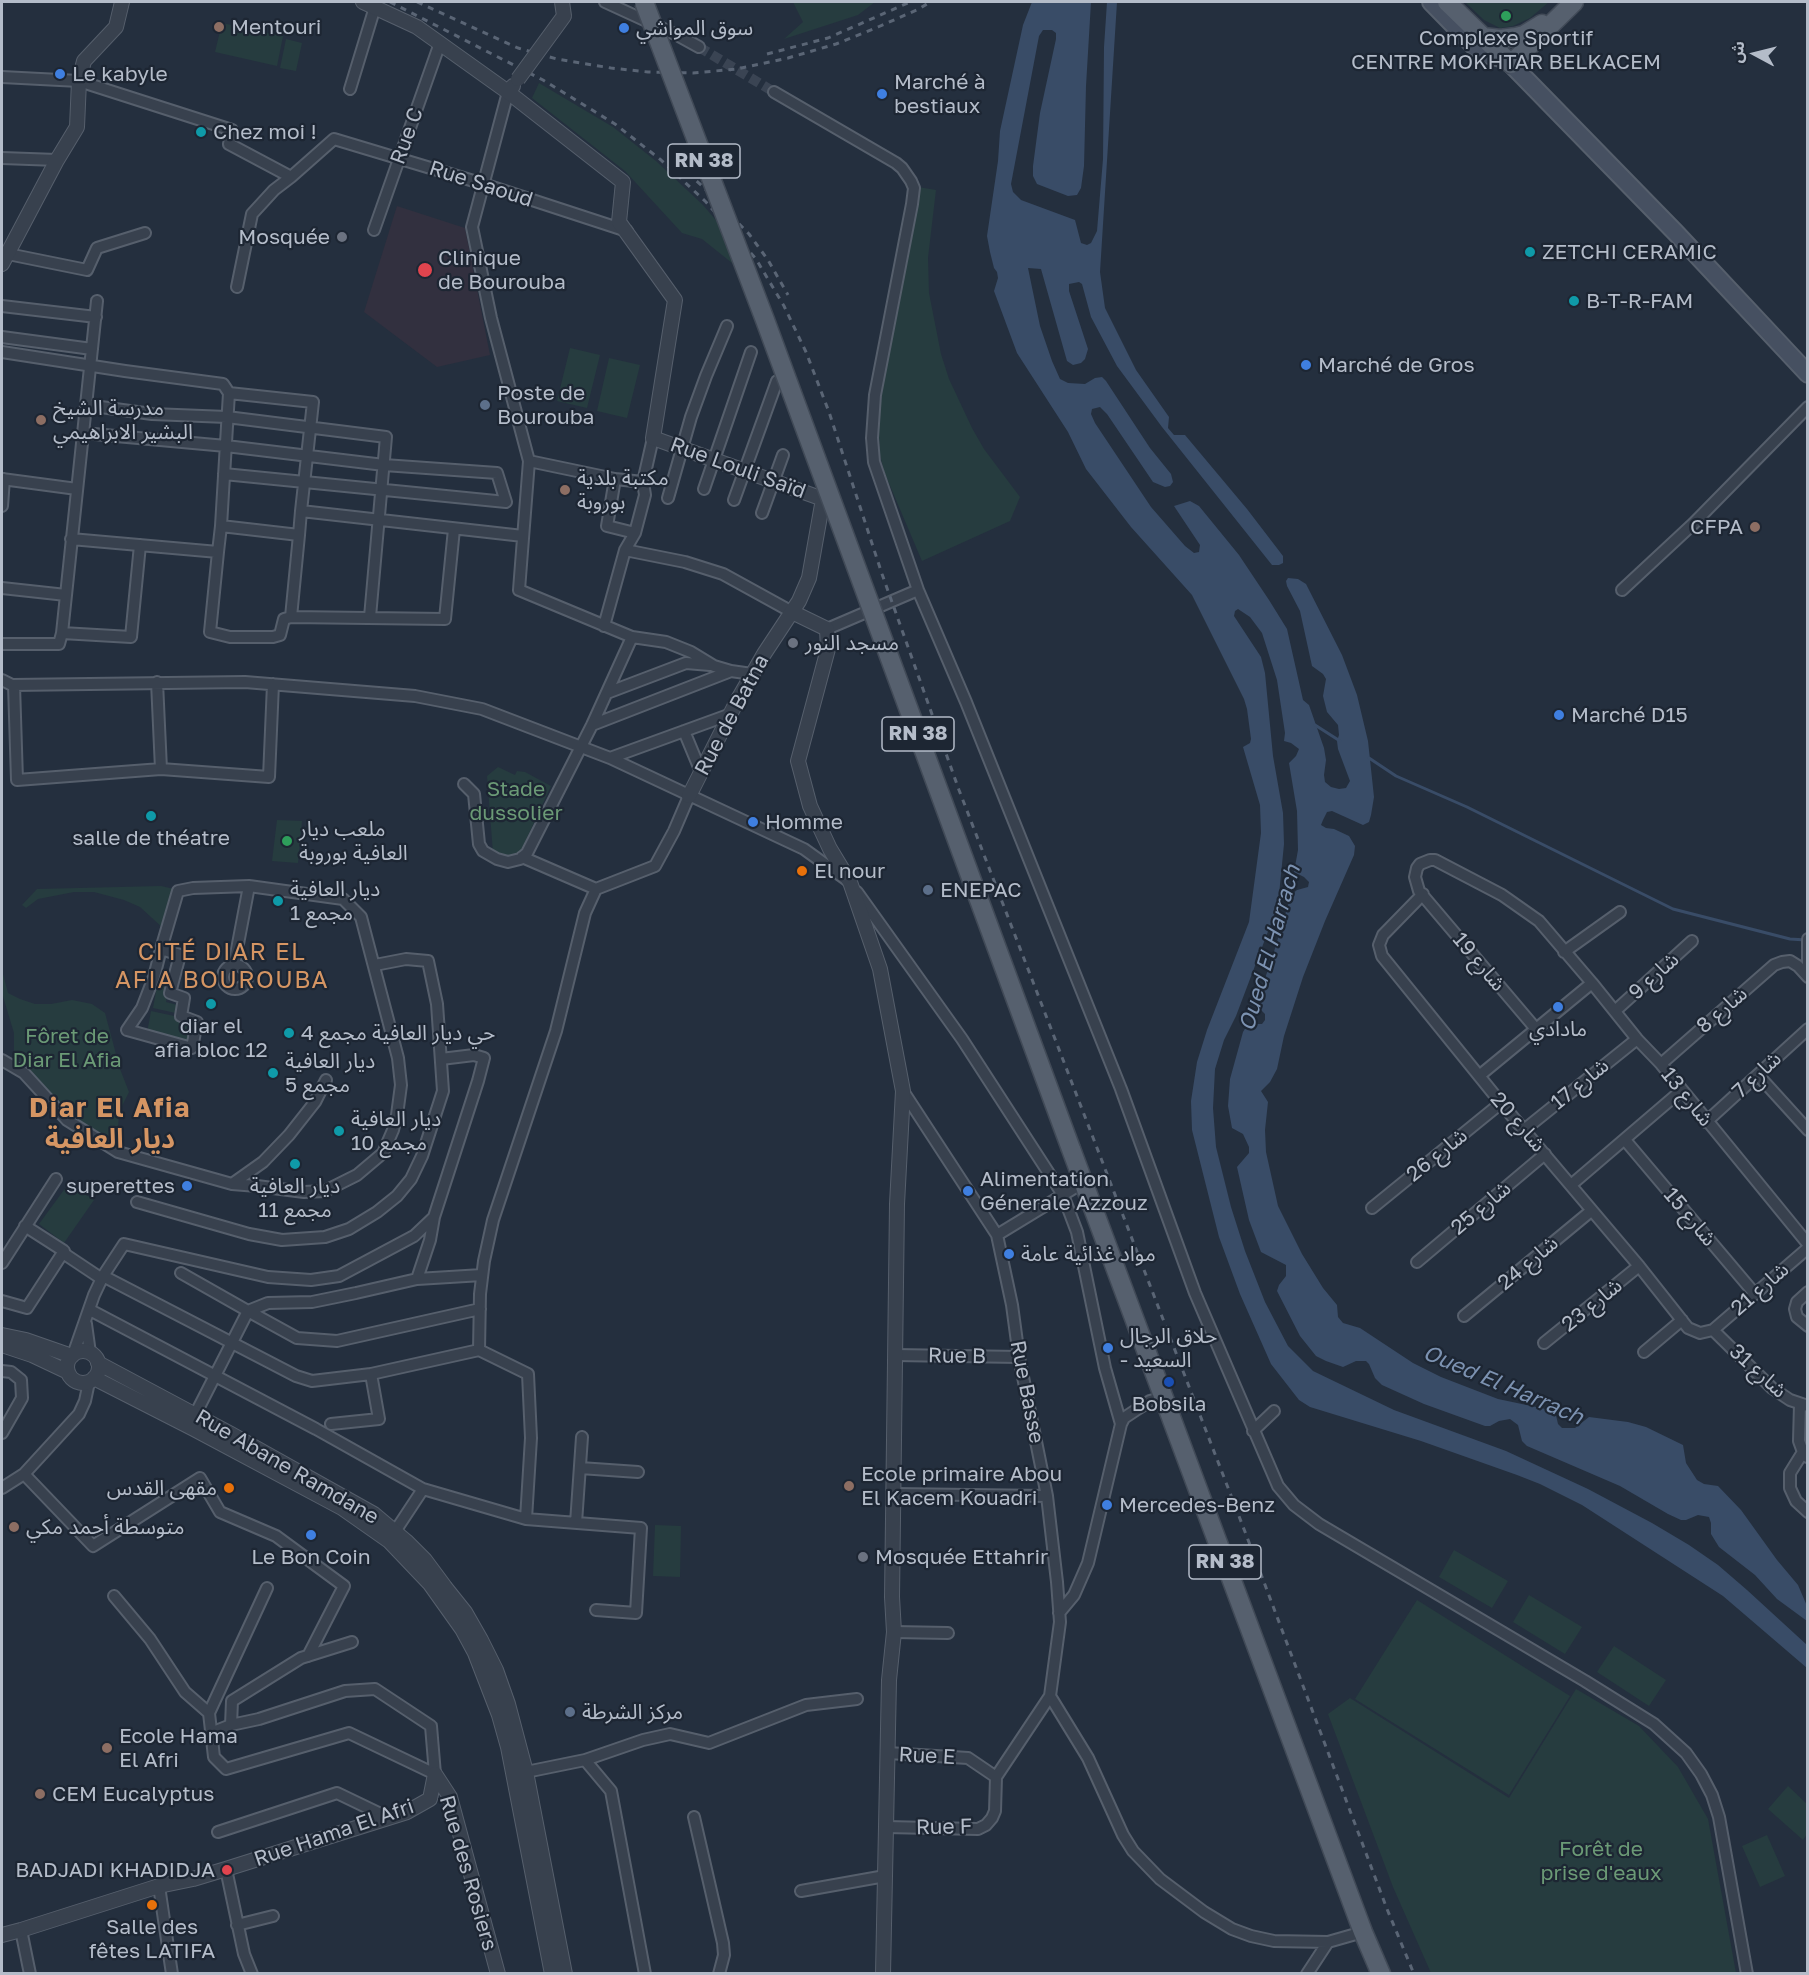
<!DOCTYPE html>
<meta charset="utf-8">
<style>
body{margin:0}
#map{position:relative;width:1809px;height:1975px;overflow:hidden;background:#242f3e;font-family:"Golos Text","Noto Sans Arabic",sans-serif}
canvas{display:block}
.frame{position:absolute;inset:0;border:3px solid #b4bcc9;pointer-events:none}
.north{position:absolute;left:1725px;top:24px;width:60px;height:60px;-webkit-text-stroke:4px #1d2633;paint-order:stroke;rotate:277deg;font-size:16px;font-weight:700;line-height:24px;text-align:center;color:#b4bcc9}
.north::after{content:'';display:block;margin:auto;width:21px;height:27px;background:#b4bcc9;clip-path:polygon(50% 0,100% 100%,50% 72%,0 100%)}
</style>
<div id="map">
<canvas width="1809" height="1975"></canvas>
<div class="frame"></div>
<div class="north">ش</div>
</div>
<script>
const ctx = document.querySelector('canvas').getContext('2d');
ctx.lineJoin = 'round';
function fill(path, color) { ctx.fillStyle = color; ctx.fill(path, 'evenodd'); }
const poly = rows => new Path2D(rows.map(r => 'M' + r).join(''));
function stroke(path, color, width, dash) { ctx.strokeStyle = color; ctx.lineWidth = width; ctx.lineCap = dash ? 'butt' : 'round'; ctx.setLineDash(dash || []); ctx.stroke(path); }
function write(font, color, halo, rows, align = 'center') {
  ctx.font = font + ' "Golos Text","Noto Sans Arabic",sans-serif'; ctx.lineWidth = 4.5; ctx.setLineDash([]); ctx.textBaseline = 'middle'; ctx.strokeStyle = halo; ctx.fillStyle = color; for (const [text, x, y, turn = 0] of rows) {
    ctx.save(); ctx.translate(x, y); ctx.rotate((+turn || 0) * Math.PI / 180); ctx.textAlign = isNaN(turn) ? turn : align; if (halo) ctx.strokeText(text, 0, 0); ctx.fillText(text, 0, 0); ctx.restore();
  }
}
const medical = poly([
 [397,206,465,228,490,355,437,367,364,312]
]);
const green = poly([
 [793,2,875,2,858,15,784,39,803,22],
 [1465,2,1549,2,1530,18,1513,26,1500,28,1484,20],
 [222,23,283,36,277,66,215,52],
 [286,39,302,43,296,71,280,68],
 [539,83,613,127,656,161,703,205,732,239,742,271,702,239,682,233,625,171,532,98],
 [918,187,936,190,928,258,929,293,941,354,949,379,972,428,984,449,1020,497,1010,521,922,561,885,474,880,456,879,437,879,416,884,379],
 [570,348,600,355,587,408,557,401],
 [609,358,640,365,627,418,597,411],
 [498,767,515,775,517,771,525,772,551,786,520,853,507,857,493,853,487,776],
 [277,820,302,821,298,863,272,861],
 [161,886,174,889,163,928,140,907,124,900,94,892,74,892,38,899,26,908,22,905,37,889],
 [2,970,8,993,20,999,35,1004,51,1004,72,1000,92,1004,105,1013,120,1069,129,1092,123,1104,119,1116,117,1138,85,1130,60,1109,14,1061,14,1033,2,993],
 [158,981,170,984,166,1002,181,1006,180,1014,153,1008],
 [151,1011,179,1017,195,1025,191,1044,147,1033],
 [69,1183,94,1200,64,1243,39,1224],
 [655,1525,681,1526,680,1577,653,1576],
 [1454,1550,1508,1581,1492,1608,1439,1577],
 [1529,1595,1582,1627,1565,1654,1513,1622],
 [1417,1600,1570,1696,1509,1795,1355,1699],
 [1614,1646,1666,1680,1649,1706,1597,1672],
 [1576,1689,1639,1726,1678,1767,1708,1819,1736,1973,1431,1973,1393,1887,1328,1714,1350,1698,1509,1798],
 [1788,1786,1807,1804,1807,1834,1803,1840,1768,1809],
 [1767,1835,1785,1876,1760,1887,1742,1846]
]);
const water = poly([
 [1032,2,1091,2,1086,86,1084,166,1081,188,1077,195,1068,196,1037,184,1033,176,1033,166,1040,113,1056,39,1056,33,1052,30,1043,30,1039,36,1011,184,1013,192,1021,200,1075,220,1081,243,1087,245,1091,243,1097,231,1103,159,1104,47,1107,2,1117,2,1100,272,1105,308,1136,370,1169,417,1168,428,1174,435,1185,435,1247,509,1283,556,1283,563,1279,565,1272,565,1162,427,1117,366,1091,317,1082,284,1079,282,1069,284,1069,291,1088,349,1085,359,1081,363,1073,365,1067,361,1041,269,1028,268,1040,326,1052,361,1060,379,1068,383,1085,384,1095,378,1102,377,1106,381,1150,448,1171,474,1173,482,1170,486,1165,487,1153,482,1107,414,1100,407,1092,409,1091,414,1095,423,1151,507,1185,546,1194,553,1199,552,1200,545,1174,506,1190,501,1199,506,1239,555,1269,600,1287,629,1303,700,1309,705,1324,748,1326,760,1324,775,1325,782,1331,787,1339,789,1346,788,1350,781,1338,749,1337,741,1339,735,1338,725,1327,712,1323,696,1326,679,1323,674,1312,666,1300,611,1287,586,1286,581,1288,578,1298,579,1306,584,1342,655,1357,695,1368,741,1374,797,1371,815,1369,822,1363,825,1332,811,1327,812,1323,820,1321,825,1326,828,1334,829,1349,836,1355,846,1354,855,1325,921,1303,977,1284,1036,1277,1069,1270,1082,1261,1091,1268,1102,1265,1130,1266,1152,1278,1206,1302,1254,1323,1288,1337,1305,1338,1317,1343,1323,1360,1328,1413,1363,1441,1377,1498,1399,1555,1411,1558,1424,1562,1428,1575,1428,1589,1417,1628,1422,1646,1427,1683,1445,1686,1463,1697,1480,1704,1484,1718,1486,1741,1510,1777,1560,1798,1585,1807,1606,1807,1621,1777,1599,1755,1575,1719,1547,1711,1534,1711,1523,1709,1517,1698,1515,1686,1520,1681,1520,1668,1514,1620,1486,1527,1446,1522,1441,1518,1425,1510,1419,1499,1421,1490,1426,1485,1426,1424,1404,1382,1385,1375,1378,1369,1364,1366,1361,1356,1361,1343,1367,1326,1361,1316,1356,1300,1336,1277,1291,1279,1285,1286,1276,1286,1265,1261,1252,1249,1220,1237,1167,1249,1153,1249,1147,1243,1134,1232,1128,1228,1106,1230,1079,1243,1032,1246,1027,1252,1024,1262,1024,1265,1020,1265,1014,1255,1004,1256,1001,1270,965,1291,895,1297,890,1308,887,1309,882,1304,877,1294,872,1298,850,1297,811,1289,763,1296,756,1299,749,1291,743,1284,741,1285,733,1277,680,1262,633,1250,617,1238,609,1235,611,1234,616,1261,657,1265,673,1273,756,1283,813,1284,844,1278,905,1236,1016,1224,1040,1215,1069,1213,1108,1216,1147,1231,1207,1245,1251,1265,1302,1288,1346,1313,1371,1394,1410,1506,1451,1588,1489,1652,1523,1689,1545,1718,1565,1747,1590,1807,1645,1807,1668,1723,1596,1582,1505,1540,1484,1517,1475,1421,1441,1310,1407,1299,1400,1271,1364,1240,1294,1219,1237,1192,1130,1191,1101,1197,1062,1207,1030,1249,922,1261,833,1260,805,1243,747,1250,743,1251,739,1247,709,1244,699,1192,595,1131,527,1086,469,1068,432,1017,353,994,291,998,278,997,272,994,268,990,252,987,236,998,161,1000,131,1023,25]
]);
const stream = poly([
 [1315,725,1340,741],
 [1369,758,1396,776,1467,807,1673,909,1790,939,1806,940]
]);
const minorTunnel = poly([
 [699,47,774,92]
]);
const minor = poly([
 [605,2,679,36,699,47],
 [2,77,79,81,232,130,229,144,291,177,334,139,477,182,627,231],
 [350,89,375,7],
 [508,92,472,227,491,318,529,461,519,590,632,637,666,642,691,652,714,666,731,671,752,674],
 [774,92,896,163,902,168,911,181,914,188,912,204,875,395,872,438,874,462,918,590,966,702,1121,1089,1195,1293,1278,1486,1294,1505,1319,1524,1585,1681,1654,1724,1686,1753,1701,1774,1712,1795,1719,1817,1747,1974],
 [2,158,57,160],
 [374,230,440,43],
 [8,254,87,270,97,248,145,233],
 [237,287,252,214,274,190,291,177],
 [2,306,96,317],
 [2,337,92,349],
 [2,352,125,371,223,384,229,393,313,402,301,511],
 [86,405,152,414,227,417,386,437,370,617],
 [83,433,226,446,384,465,497,473,506,502,224,474],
 [529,461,615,479,643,482,653,438],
 [2,479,77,489],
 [615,479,607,526,635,533],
 [704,489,751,352],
 [668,498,691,417,706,376,727,326],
 [734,500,777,381],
 [2,506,4,479],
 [762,513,783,455],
 [221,526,229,393],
 [71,539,218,552,221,526,299,535,301,511,523,536],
 [625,550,685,562,723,574,792,612],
 [218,552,210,632,230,637,273,637,280,635,284,619,291,617,445,619,454,529],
 [2,588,66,595],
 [1622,590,1693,524,1808,407],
 [291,617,299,535],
 [604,626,625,550,635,533,645,495,643,482],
 [827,629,918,590],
 [62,633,97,301],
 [2,644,59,644,62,633,131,637,140,545],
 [2,680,12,685,245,682,415,696,482,709,610,758,804,849,847,880],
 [157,682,161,769],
 [14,685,17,780,161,769,269,777,273,684],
 [607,693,686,663,710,665],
 [592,725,731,671],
 [684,731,701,772],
 [610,758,731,714],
 [464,784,474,794,479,844,483,851,497,859,508,862,520,859,527,853,592,725,632,637],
 [522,857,596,889],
 [857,892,962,1039,1063,1195,1077,1232,1105,1368,1121,1424],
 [1423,894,1383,935,1379,945,1382,956,1501,1103,1639,1266,1688,1328,1700,1333,1713,1330,1808,1248],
 [1808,939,1808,973],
 [1564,952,1620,912],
 [234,965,249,886],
 '223 977a12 12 0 1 1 24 0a12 12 0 1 1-24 0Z',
 [1615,1011,1692,941],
 [1536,1029,1419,891,1415,877,1417,868,1420,864,1430,860,1435,860,1502,895,1539,921,1592,983,1637,1039,1661,1064,1808,1244],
 [2,1060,24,1073,67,1120,118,1152,232,1184,257,1186,304,1192,325,1191,357,1175,383,1153,393,1130,397,1115,401,1085,398,1058,361,917,343,899,249,886,193,888,178,891,161,949,154,977,142,1008,127,1030,192,1048,197,1022,181,1016,184,998,170,993,180,955,161,949],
 [1661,1064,1774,965,1782,962,1790,961,1798,966,1808,977],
 [1758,1075,1808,1130],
 [1479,1076,1592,983],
 [903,1091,997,1235,1012,1305,1019,1357,1047,1496,1057,1582,1060,1622,1050,1696,996,1777],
 [1706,1122,1808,1029],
 [1524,1130,1637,1039],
 [1625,1140,1755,1294],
 [232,1184,263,1162,289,1135,315,1102,326,1080],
 [1571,1185,1682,1090],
 [137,1202,249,1234,282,1240,325,1237,349,1229,377,1212,397,1196,411,1179,422,1156,443,1091,437,1004,428,961,406,959,375,965],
 [1372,1208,1501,1103],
 [997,1235,1084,1182],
 [63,1253,102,1279],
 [1417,1262,1545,1154],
 [2,1263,56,1179],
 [181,1273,248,1311,268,1303,312,1302,356,1293,417,1279,430,1240,434,1217],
 [103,1276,296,1376,312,1381,371,1374,479,1350],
 [417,1279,482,1275],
 [1808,1292,1797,1302,1795,1309,1797,1317,1808,1326],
 [2,1301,27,1308,64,1251,25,1226],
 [90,1310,316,1429,423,1489],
 [1464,1316,1591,1211],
 [86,1324,90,1353],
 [1713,1330,1772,1388,1790,1400,1808,1406],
 [1544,1343,1639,1266],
 [1644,1352,1682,1320],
 [73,1355,94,1295,103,1276,124,1244,268,1277,311,1280,339,1276,414,1236,434,1217,478,1081,484,1058,474,1055,441,1059],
 [895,1355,1019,1357],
 [2,1371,11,1372,21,1380,22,1398,2,1433],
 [1800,1404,1799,1441,1803,1452,1807,1457],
 [195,1415,248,1311,297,1338,337,1341,480,1309],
 [331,1424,379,1419,371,1374],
 [1253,1431,1274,1411],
 [1803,1452,1790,1473,1790,1488,1796,1501,1808,1512],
 [580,1468,638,1472],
 [24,1474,93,1546,200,1478,220,1512,276,1536,344,1586,308,1656],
 [2,1488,24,1474,79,1414,85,1401,89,1382],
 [895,1494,1047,1496],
 [526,1519,531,1438,528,1374,479,1350,480,1294,484,1261,493,1220,556,1031,585,913,596,889,655,866,674,831,689,796],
 [576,1523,582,1437],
 [392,1536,423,1489,526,1519,641,1528,636,1613,596,1610],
 [114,1596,150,1639,185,1692,209,1713,214,1757,226,1769,349,1733,435,1774],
 [1059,1613,1074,1595,1088,1563,1121,1424,1124,1418,1136,1410,1150,1401,1164,1397],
 [894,1632,948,1633],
 [1050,1696,1088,1758,1123,1835,1133,1851,1160,1879,1204,1912,1232,1929,1251,1936,1274,1941,1328,1942,1363,1932],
 [209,1713,267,1588],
 [231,1725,232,1701,301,1658,352,1642],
 [211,1733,231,1725,259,1719,345,1691,375,1689,431,1726,435,1774],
 [888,1753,968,1758,996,1777],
 [585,1760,643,1740,670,1734,709,1743,806,1705,857,1699],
 [526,1772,585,1760,611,1791,645,1974],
 [694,1817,723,1943,724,1955,719,1974],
 [886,1827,978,1829,986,1825,992,1818,995,1811,996,1777],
 [218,1832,337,1793,389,1818],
 [226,1869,244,1954,252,1974],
 [159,1886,172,1974],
 [801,1891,885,1876],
 [237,1925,273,1916],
 [21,1930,30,1974],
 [1307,1974,1328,1942]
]);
const tertiary = poly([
 [363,2,417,27,508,92,513,86],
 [508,92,623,182,619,222,675,300,653,438,823,499,809,578,799,601,764,654,737,701,689,796],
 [2,264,57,160,77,127,79,81,84,61,116,27,122,2],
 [792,612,827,629,828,649,798,761,810,806,830,849,850,882,880,969,903,1091,897,1204,892,1597,894,1632,889,1680,883,1974],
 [2,1335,26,1340,72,1356],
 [2,1345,32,1355,68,1372],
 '67 1367a16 16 0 1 1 32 0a16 16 0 1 1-32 0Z',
 [98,1363,231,1434,374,1514,406,1541,425,1560,445,1587,465,1612,481,1640,496,1670,508,1704,526,1772,565,1974],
 [94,1378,194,1429,342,1508,389,1541,430,1584,462,1629,475,1653,499,1715,508,1747,552,1974],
 [435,1774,450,1797,498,1974],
 [2,1935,21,1930,159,1886,193,1879,226,1869,407,1812,430,1799,435,1774]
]);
const secondary = poly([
 [1431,2,1475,47,1489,55,1505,59],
 [1511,64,1676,233,1808,374]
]);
const primary = poly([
 [1447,2,1511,64,1574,2],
 [1483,37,1500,39,1516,37,1524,35,1542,24],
 [1071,1149,1363,1932,1381,1974]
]);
const rail = poly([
 [390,2,543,80,615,124,661,160,706,202,756,259,784,306,806,352,829,412,882,574,959,790,1247,1537,1387,1909,1414,1974],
 [417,2,518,48,557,59,611,68,648,72,693,73,737,69,788,58,836,44,878,27,919,9,930,2],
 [767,54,828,38,910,2],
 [679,165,702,186,749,234,768,260,788,295]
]);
const tertiaryBridge = poly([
 [518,79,564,16,562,2]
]);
const primaryBridge = poly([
 [644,2,765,320,1071,1149]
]);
const markers = [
 [1506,16,6,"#2e9e5b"],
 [219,27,6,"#8d6e63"],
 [624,28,6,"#3f7fe0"],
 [60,74,6,"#3f7fe0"],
 [882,94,6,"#3f7fe0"],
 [201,132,6,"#0f9aa8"],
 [342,237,6,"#6b7280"],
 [1530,252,6,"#0f9aa8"],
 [425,270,8,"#e0444e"],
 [1574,301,6,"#0f9aa8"],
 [1306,365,6,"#3f7fe0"],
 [485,405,6,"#5c6f8a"],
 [41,420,6,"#8d6e63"],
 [565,490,6,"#8d6e63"],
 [1755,527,6,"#8d6e63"],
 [793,643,6,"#6b7280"],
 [1559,715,6,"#3f7fe0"],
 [151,816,6,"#0f9aa8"],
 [753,822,6,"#3f7fe0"],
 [287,841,6,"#2e9e5b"],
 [802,871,6,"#e8710a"],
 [928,890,6,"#5c6f8a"],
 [278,901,6,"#0f9aa8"],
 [211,1004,6,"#0f9aa8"],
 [1558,1007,6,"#3f7fe0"],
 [289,1033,6,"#0f9aa8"],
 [273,1073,6,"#0f9aa8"],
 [339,1131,6,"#0f9aa8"],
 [295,1164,6,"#0f9aa8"],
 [187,1186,6,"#3f7fe0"],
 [968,1191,6,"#3f7fe0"],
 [1009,1254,6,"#3f7fe0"],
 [1108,1348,6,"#3f7fe0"],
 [1169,1382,6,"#1a4fb4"],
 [849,1486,6,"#8d6e63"],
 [229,1488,6,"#e8710a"],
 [1107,1505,6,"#3f7fe0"],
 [14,1527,6,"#8d6e63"],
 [311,1535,6,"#3f7fe0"],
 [863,1557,6,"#6b7280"],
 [570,1712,6,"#5c6f8a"],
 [107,1748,6,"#8d6e63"],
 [40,1794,6,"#8d6e63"],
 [227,1870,6,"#e0444e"],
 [152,1905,6,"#e8710a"]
];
const shields = [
 [704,161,72],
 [918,734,72],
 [1225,1562,72]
];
const shieldNames = [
 ["RN 38",704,161],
 ["RN 38",918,734],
 ["RN 38",1225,1562]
];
const poiNames = [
 ["Mentouri",231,27],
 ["سوق المواشي",636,28],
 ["Complexe Sportif",1506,38,"center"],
 ["CENTRE MOKHTAR BELKACEM",1506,62,"center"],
 ["Le kabyle",72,74],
 ["Marché à",894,82],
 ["bestiaux",894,106],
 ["Chez moi !",213,132],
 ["Mosquée",330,237,"right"],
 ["ZETCHI CERAMIC",1542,252],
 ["Clinique",438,258],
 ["de Bourouba",438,282],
 ["B-T-R-FAM",1586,301],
 ["Marché de Gros",1318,365],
 ["Poste de",497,393],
 ["Bourouba",497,417],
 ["مدرسة الشيخ",53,408],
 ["البشير الابراهيمي",53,432],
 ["مكتبة بلدية",577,478],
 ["بوروبة",577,502],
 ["CFPA",1743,527,"right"],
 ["مسجد النور",805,643],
 ["Marché D15",1571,715],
 ["Homme",765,822],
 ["ملعب ديار",299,829],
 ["العافية بوروبة",299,853],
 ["salle de théatre",151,838,"center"],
 ["El nour",814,871],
 ["ديار العافية",290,889],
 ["مجمع 1",290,913],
 ["ENEPAC",940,890],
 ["diar el",211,1026,"center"],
 ["afia bloc 12",211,1050,"center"],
 ["مادادي",1558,1029,"center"],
 ["حي ديار العافية مجمع 4",301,1033],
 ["ديار العافية",285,1061],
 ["مجمع 5",285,1085],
 ["ديار العافية",351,1119],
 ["مجمع 10",351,1143],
 ["Alimentation",980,1179],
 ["Génerale Azzouz",980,1203],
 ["superettes",175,1186,"right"],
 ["ديار العافية",295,1186,"center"],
 ["مجمع 11",295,1210,"center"],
 ["مواد غذائية عامة",1021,1254],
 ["حلاق الرجال",1120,1336],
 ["- السعيد",1120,1360],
 ["Bobsila",1169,1404,"center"],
 ["Ecole primaire Abou",861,1474],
 ["El Kacem Kouadri",861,1498],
 ["مقهى القدس",217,1488,"right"],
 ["Mercedes-Benz",1119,1505],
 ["متوسطة أحمد مكي",26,1527],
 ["Le Bon Coin",311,1557,"center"],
 ["Mosquée Ettahrir",875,1557],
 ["مركز الشرطة",582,1712],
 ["Ecole Hama",119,1736],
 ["El Afri",119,1760],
 ["CEM Eucalyptus",52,1794],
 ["BADJADI KHADIDJA",215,1870,"right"],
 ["Salle des",152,1927,"center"],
 ["fêtes LATIFA",152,1951,"center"]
];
const streetNames = [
 ["Rue C",407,136,-70],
 ["Rue Saoud",481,184,18],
 ["Rue Louli Saïd",738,468,20],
 ["Rue de Batna",732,715,-62],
 ["شارع 19",1479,962,50],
 ["شارع 9",1654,976,-42],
 ["شارع 8",1722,1010,-41],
 ["شارع 7",1757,1075,-43],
 ["شارع 17",1580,1084,-39],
 ["شارع 13",1687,1097,51],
 ["شارع 20",1518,1122,49],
 ["شارع 26",1437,1155,-39],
 ["شارع 25",1481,1208,-40],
 ["شارع 15",1690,1217,50],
 ["شارع 24",1528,1263,-40],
 ["شارع 21",1760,1289,-41],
 ["شارع 23",1592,1305,-39],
 ["Rue B",957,1356,1],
 ["شارع 31",1758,1371,42],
 ["Rue Basse",1027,1392,79],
 ["Rue Abane Ramdane",287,1467,30],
 ["Rue E",927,1756,3],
 ["Rue F",944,1827,-1],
 ["Rue Hama El Afri",334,1833,-19],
 ["Rue des Rosiers",468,1873,74]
];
const parkNames = [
 ["Stade",516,789],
 ["dussolier",516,813],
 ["Fôret de",67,1036],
 ["Diar El Afia",67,1060],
 ["Forêt de",1601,1849],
 ["prise d'eaux",1601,1873]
];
const waterNames = [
 ["Oued El Harrach",1270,948,-74],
 ["Oued El Harrach",1503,1385,23]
];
const quarterNames = [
 ["CITÉ DIAR EL",222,952],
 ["AFIA BOUROUBA",222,980]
];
const districtNames = [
 ["Diar El Afia",110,1108],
 ["ديار العافية",110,1139]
];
fill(medical, '#32303f');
fill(green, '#263c3f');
fill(water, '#394c67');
stroke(stream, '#394c67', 3);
stroke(minorTunnel, '#3a4453', 10, [10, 5]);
stroke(minor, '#565f6c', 14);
stroke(tertiary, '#565f6c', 16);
stroke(secondary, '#565f6c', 20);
stroke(primary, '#414a57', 21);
stroke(minor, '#38414e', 10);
stroke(tertiary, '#38414e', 14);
stroke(secondary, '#465061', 16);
stroke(primary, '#56606e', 18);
stroke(rail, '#5a6575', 3, [6, 6]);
stroke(tertiaryBridge, '#565f6c', 16, []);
stroke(primaryBridge, '#414a57', 21, []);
stroke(tertiaryBridge, '#38414e', 14);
stroke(primaryBridge, '#56606e', 18);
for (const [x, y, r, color] of markers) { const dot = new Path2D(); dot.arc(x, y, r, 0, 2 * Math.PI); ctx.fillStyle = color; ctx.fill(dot); stroke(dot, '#1d2633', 2); }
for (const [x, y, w] of shields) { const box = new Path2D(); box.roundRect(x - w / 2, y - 17, w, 34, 4.5); ctx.fillStyle = '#1d2633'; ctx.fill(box); stroke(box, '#b4bcc9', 1.5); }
write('bold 20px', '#b4bcc9', null, shieldNames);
write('21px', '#b4bcc9', '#1d2633', poiNames, 'left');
write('21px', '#b4bcc9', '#1d2633', streetNames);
write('21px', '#6b9a76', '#1d2633', parkNames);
write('italic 22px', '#7c92b1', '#1d2633', waterNames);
ctx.letterSpacing = '1.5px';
write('24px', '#d59563', '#1d2633', quarterNames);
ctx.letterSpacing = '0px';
ctx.letterSpacing = '1.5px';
write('bold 27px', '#d59563', '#1d2633', districtNames);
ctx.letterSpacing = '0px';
</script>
